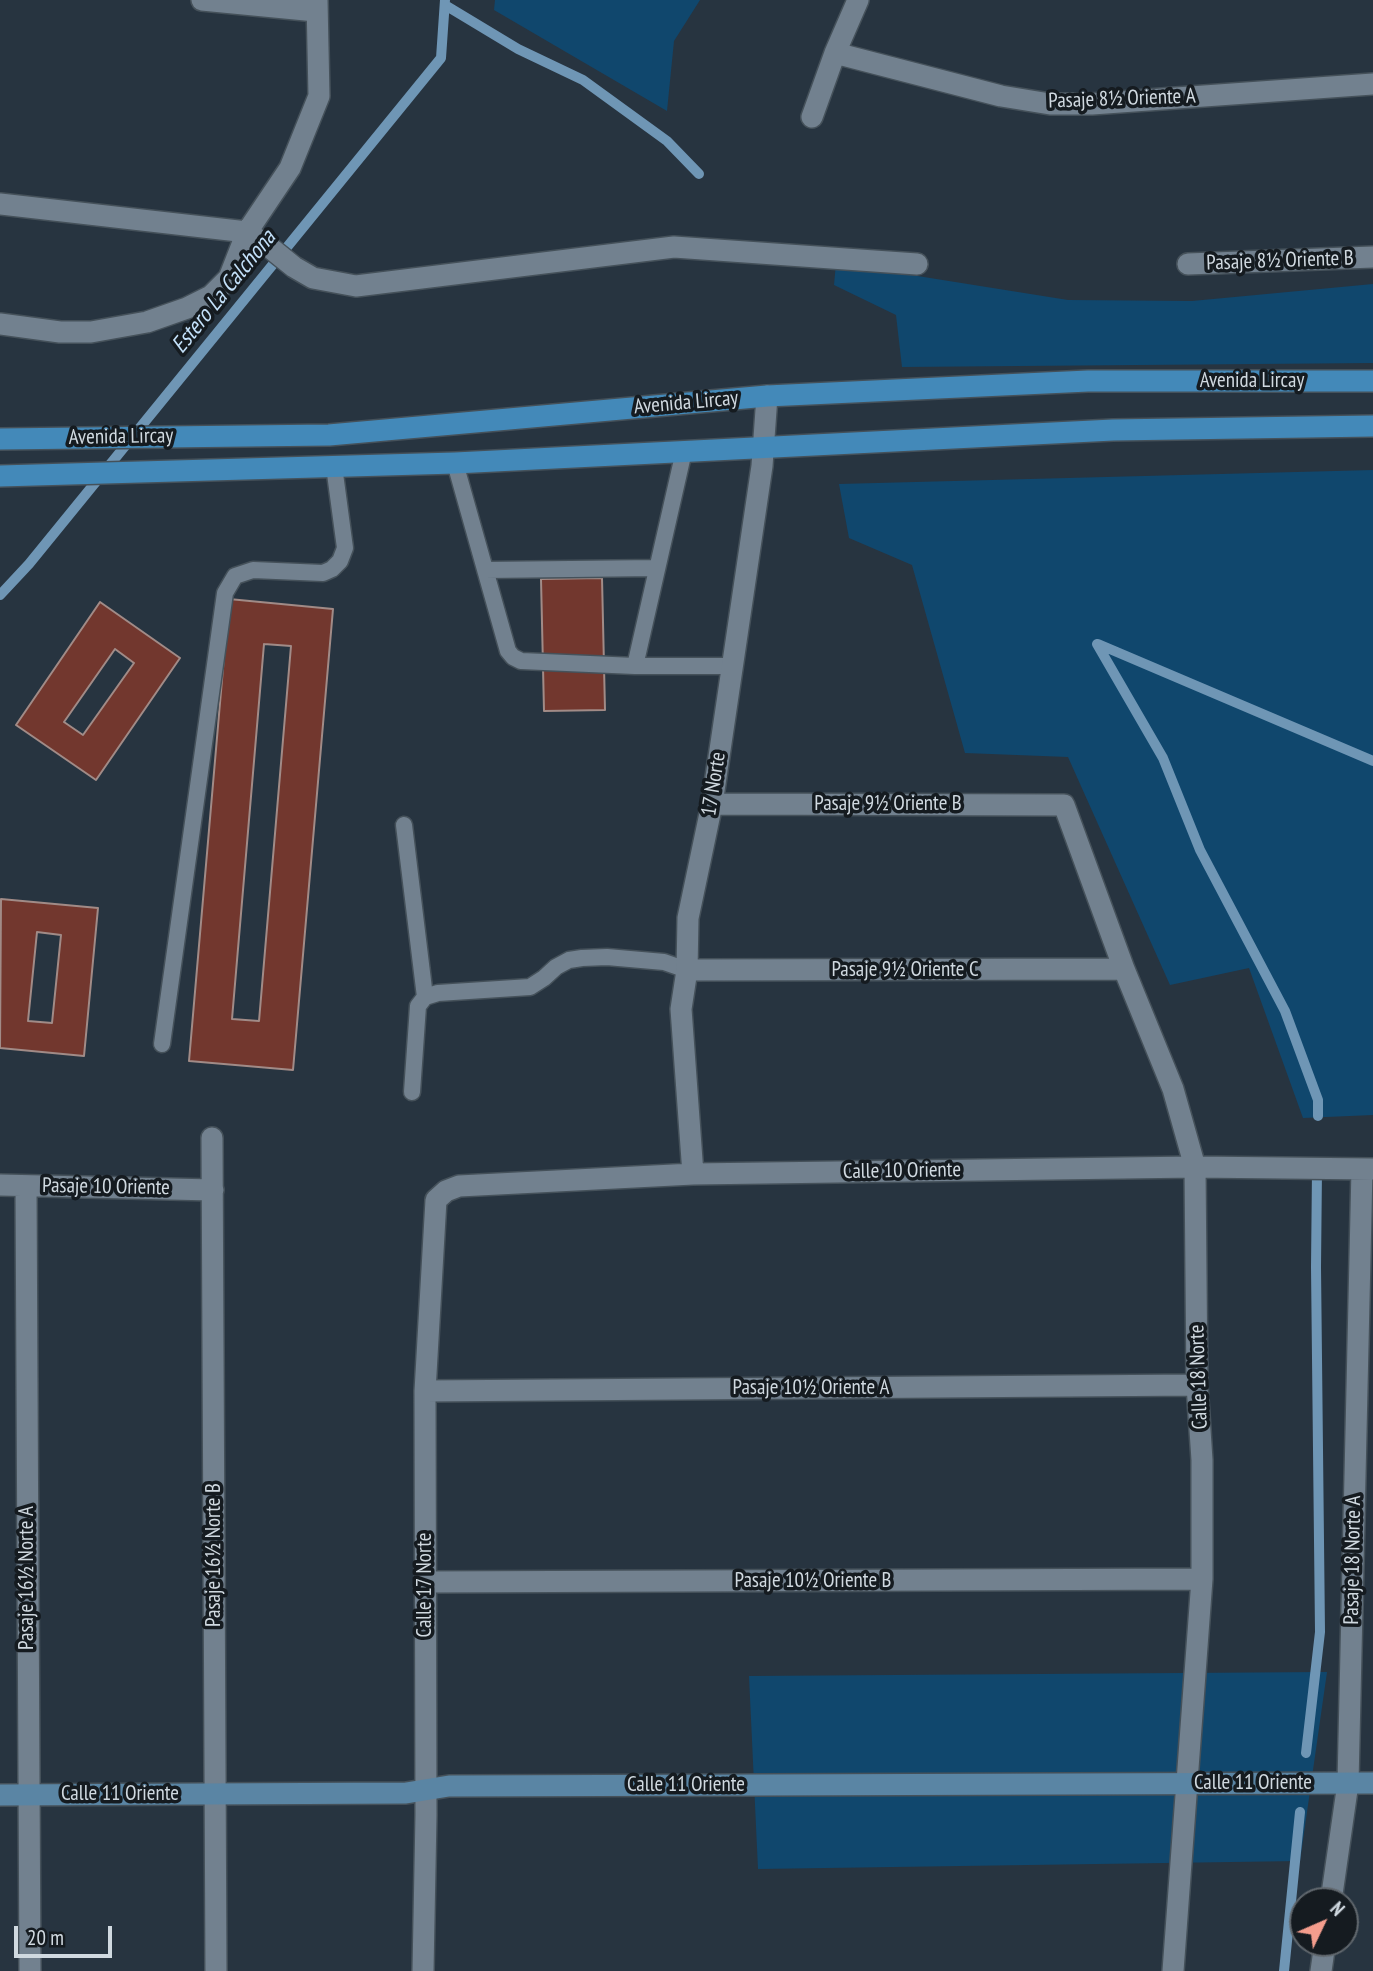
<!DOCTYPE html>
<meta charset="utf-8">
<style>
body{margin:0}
#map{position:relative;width:1373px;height:1971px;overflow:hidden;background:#273440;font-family:"PT Sans Narrow",sans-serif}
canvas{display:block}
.north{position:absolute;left:1289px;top:1887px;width:70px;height:70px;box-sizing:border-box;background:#151b20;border:2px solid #60676d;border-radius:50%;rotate:46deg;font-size:19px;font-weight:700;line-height:28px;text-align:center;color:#d0d9e0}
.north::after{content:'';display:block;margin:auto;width:24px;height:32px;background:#f49d8d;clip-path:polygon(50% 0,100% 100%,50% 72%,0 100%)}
.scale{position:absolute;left:14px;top:1926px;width:98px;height:32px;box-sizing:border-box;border:4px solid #d0d9e0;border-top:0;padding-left:9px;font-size:21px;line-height:24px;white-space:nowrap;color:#d0d9e0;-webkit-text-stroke:5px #151b20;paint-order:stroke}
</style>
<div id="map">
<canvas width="1373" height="1971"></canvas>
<div class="north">N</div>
<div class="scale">20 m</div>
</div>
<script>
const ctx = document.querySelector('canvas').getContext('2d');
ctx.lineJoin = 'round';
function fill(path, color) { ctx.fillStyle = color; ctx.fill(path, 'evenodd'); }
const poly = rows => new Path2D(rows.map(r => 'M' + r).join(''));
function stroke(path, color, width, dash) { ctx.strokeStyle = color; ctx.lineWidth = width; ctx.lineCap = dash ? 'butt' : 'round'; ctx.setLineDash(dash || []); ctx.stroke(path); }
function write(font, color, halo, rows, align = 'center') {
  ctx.font = font + ' "PT Sans Narrow",sans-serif'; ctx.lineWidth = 7; ctx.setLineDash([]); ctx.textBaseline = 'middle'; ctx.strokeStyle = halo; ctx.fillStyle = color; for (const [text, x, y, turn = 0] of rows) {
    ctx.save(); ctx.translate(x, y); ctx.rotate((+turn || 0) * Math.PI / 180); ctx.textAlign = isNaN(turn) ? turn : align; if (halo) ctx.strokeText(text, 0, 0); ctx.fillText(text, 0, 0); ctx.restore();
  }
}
const green = poly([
 [495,0,700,0,674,41,667,111,494,10],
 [836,263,1068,300,1192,301,1373,284,1373,363,902,367,896,315,834,285],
 [1373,470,1373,1115,1303,1118,1249,968,1170,985,1068,757,965,753,912,565,849,538,839,484],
 [1327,1672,1300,1861,758,1869,749,1676]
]);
const stream = poly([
 [445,5,518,49,583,80,667,141,699,174],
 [0,595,29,564,441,58,445,0],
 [1097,644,1163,758,1200,850,1285,1011,1318,1100,1318,1116],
 [1098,644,1373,761],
 [1306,1753,1320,1632,1316,1267,1317,1170],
 [1284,1971,1300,1812]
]);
const building = poly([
 [602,578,605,710,544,711,541,579,602,578],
 [229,599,333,609,293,1070,189,1061,229,599],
 [264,644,291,646,259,1021,232,1019,264,644],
 [100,602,180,658,96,780,16,725,100,602],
 [115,649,134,663,83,735,64,722,115,649],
 [1,899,98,908,84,1056,0,1048,1,899],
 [37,932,61,935,52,1023,28,1021,37,932]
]);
const service = poly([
 [455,463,508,651,513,657,521,661,635,666,684,451],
 [485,570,656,568],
 [635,666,731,666],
 [404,825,425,997],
 [162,1044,225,593,235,576,253,570,323,573,332,569,340,561,345,548,334,466],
 [412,1092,418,1006,425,997,438,993,530,987,544,978,556,967,569,960,582,958,607,957,664,962,687,970]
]);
const minor = poly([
 [202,0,316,11],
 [835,53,1001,96,1050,104,1092,104,1373,84],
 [812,117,835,53,858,0],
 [0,204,247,232,268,246,294,267,313,278,356,286,674,247,917,264],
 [1188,264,1373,257],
 [0,324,60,332,91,332,147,322,187,308,211,296,229,278,247,232,290,168,319,96,317,0],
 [712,804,1064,805,1124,969,1173,1089,1195,1167,1197,1385,1202,1460,1202,1579,1173,1971],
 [687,970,1124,969],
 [212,1138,216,1971],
 [693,1174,681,1009,687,970,688,918,712,804,762,466,767,396],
 [0,1185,213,1190],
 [26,1186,30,1971],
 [425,1391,1197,1385],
 [425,1582,1202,1579],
 [1331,1901,1348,1783,1362,1169],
 [423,1971,426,1815,425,1391,436,1200,446,1191,459,1186,693,1174,1195,1167,1373,1169],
 [1321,1971,1325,1943]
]);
const secondary = poly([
 [0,1795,406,1793,449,1786,1373,1783]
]);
const primary = poly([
 [0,439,329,435,767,396,1088,381,1373,381],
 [0,476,455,463,1113,430,1373,426]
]);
const streetNames = [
 ["Pasaje 8½ Oriente A",1122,99,-2],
 ["Pasaje 8½ Oriente B",1280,261,-2],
 ["Avenida Lircay",1252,381],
 ["Avenida Lircay",686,403,-5],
 ["Avenida Lircay",121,437,-1],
 ["17 Norte",714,784,-81],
 ["Pasaje 9½ Oriente B",888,804],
 ["Pasaje 9½ Oriente C",905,970],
 ["Calle 10 Oriente",902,1171,-1],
 ["Pasaje 10 Oriente",106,1187,1],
 ["Calle 18 Norte",1199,1377,-92],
 ["Pasaje 10½ Oriente A",811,1388],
 ["Pasaje 16½ Norte B",214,1555,-90],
 ["Pasaje 18 Norte A",1353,1560,-89],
 ["Pasaje 16½ Norte A",27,1578,-90],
 ["Pasaje 10½ Oriente B",813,1581],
 ["Calle 17 Norte",425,1585,-90],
 ["Calle 11 Oriente",1253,1783],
 ["Calle 11 Oriente",686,1785],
 ["Calle 11 Oriente",120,1794]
];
const waterNames = [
 ["Estero La Calchona",224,292,-51]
];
fill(green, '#10476d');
stroke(stream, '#6f96b5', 10);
fill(building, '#72372e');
stroke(building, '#a18b87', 2);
stroke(service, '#45515a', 19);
stroke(minor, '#45515a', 24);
stroke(secondary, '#45515a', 24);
stroke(primary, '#45515a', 24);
stroke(service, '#72818f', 16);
stroke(minor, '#72818f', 21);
stroke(secondary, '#5a85a4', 21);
stroke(primary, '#4389b9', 21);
write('21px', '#d0d9e0', '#151b20', streetNames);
write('italic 23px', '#c4e1fa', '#151b20', waterNames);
</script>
